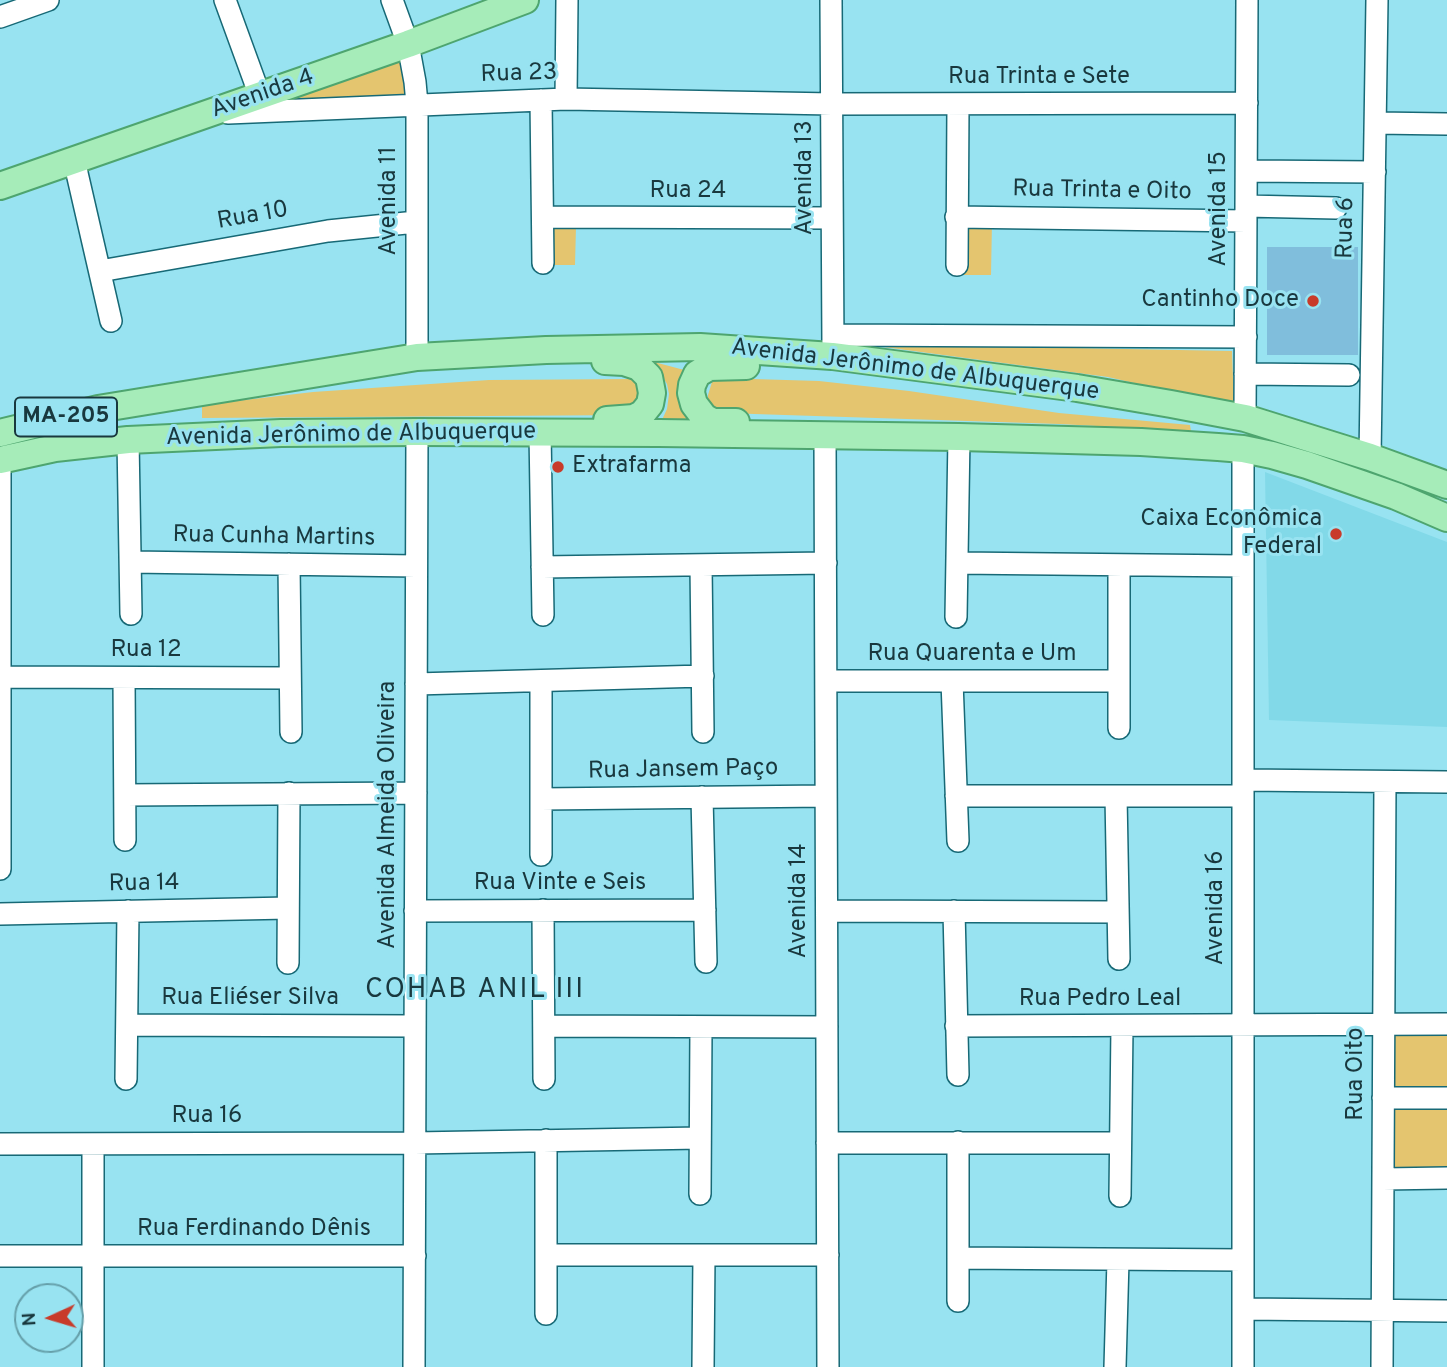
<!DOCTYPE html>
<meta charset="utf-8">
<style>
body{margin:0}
#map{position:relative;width:1447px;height:1367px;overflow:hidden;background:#98e3f1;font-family:Overpass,sans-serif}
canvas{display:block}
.north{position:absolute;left:14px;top:1283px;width:70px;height:70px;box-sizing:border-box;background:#98e3f1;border:2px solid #659fa9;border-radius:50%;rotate:266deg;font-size:19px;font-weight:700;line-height:28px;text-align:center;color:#19383e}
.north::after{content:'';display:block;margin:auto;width:24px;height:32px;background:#c83b2a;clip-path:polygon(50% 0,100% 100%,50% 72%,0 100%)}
</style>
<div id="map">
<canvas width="1447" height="1367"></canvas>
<div class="north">N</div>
</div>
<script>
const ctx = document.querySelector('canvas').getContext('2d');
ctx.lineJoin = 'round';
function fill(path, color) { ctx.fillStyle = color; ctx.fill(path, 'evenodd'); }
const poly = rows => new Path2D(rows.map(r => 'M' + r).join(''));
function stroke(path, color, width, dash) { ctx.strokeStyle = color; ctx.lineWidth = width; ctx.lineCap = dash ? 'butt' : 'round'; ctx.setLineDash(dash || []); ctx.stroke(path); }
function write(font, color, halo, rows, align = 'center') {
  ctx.font = font + ' Overpass,sans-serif'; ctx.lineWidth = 6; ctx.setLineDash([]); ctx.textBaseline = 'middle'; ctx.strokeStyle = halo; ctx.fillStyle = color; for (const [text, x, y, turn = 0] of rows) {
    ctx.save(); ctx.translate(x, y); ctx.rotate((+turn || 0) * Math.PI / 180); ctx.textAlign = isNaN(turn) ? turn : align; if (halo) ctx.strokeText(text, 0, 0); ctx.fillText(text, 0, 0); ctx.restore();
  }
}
const built = poly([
 [1265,472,1447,542,1447,727,1269,720]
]);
const green = poly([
 [403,52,412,100,252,114],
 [964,222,992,222,991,275,964,275],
 [549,226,576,227,575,265,549,265],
 [861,344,1232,351,1234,406,1108,377],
 [654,362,688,371,695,424,661,422,667,409,669,394,667,384,661,374,653,365],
 [720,378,819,381,909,391,1059,413,1190,425,1191,431,1059,424,724,413,713,408,708,400,708,395,712,382,716,379],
 [633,379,643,386,634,415,202,418,202,405,313,392,489,380],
 [1390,1031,1447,1031,1447,1169,1390,1169]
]);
const building = poly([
 [1267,247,1358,247,1358,355,1267,355]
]);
const minor = poly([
 [225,0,260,96],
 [392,0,408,44,415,82,417,104,417,357],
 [831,0,833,347],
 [0,17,48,0],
 [566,99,567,0],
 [541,100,543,263],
 [228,113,566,99,832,104,1247,103],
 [1376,123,1447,124],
 [74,160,111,321],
 [1247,171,1375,172],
 [1246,206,1336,208],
 [543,217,832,218],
 [956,217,1246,221],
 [957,265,958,105],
 [100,271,328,231,416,222],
 [833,335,1246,337],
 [1245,374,1349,375],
 [1245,418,1247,0],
 [540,432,543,615],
 [825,435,828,1367],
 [128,440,131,614],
 [1370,457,1377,0],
 [131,562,416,566],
 [957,563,1243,566],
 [289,564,291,732],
 [701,565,703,732],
 [542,567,826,563],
 [956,617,959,437],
 [1,677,290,678],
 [124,678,125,840],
 [541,681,541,855],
 [826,681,1119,681],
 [952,681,958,841],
 [416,684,703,676],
 [1119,728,1119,565],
 [1243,780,1447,782],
 [125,795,416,793],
 [956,796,1243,796],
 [1116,796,1119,959],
 [702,797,706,962],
 [541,799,826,796],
 [0,869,0,460],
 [543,910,544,1079],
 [415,911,705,910],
 [827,911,1118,912],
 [954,911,958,1075],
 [0,914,288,908],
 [288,963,289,793],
 [127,1025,415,1026],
 [544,1026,827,1027],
 [956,1026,1447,1024],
 [126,1079,128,911],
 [1383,1098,1447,1098],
 [958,1142,958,1301],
 [827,1143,1120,1143],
 [0,1144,415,1143,700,1138],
 [93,1144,93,1367],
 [1383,1179,1447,1178],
 [700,1194,701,1027],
 [1120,1196,1122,1026],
 [546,1255,828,1255],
 [0,1256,415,1256],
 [958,1258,1243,1260],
 [1243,1309,1447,1311],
 [546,1314,546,1140],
 [414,1367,417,432],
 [703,1367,704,1255],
 [1115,1367,1118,1260],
 [1243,1367,1243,449],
 [1382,1367,1385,782]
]);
const major = poly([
 [0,186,408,44,525,0],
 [605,361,624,362,639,367,649,377,652,393,650,404,642,414,634,418,607,420],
 [736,422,713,422,704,417,694,404,691,393,692,385,697,374,709,367,746,366],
 [0,433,98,409,417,357,546,350,700,347,832,356,1077,388,1171,404,1245,418,1370,457,1447,485],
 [0,460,55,448,128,440,281,433,417,432,659,433,959,437,1141,442,1218,447,1243,449,1272,455,1307,465,1396,496,1447,518]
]);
const markers = [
 [1313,301,7,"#c83b2a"],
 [558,467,7,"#c83b2a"],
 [1336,534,7,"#c83b2a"]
];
const shields = [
 [66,417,102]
];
const shieldNames = [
 ["MA-205",66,417]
];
const streetNames = [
 ["Rua 23",519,75,-2],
 ["Rua Trinta e Sete",1039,78],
 ["Avenida 4",263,95,-19],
 ["Avenida 13",806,178,-90],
 ["Rua 24",688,192],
 ["Rua Trinta e Oito",1102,192,1],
 ["Avenida 11",390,201,-90],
 ["Avenida 15",1220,209,-90],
 ["Rua 10",253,217,-10],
 ["Rua 6",1347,228,-89],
 ["Avenida Jerônimo de Albuquerque",915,371,7],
 ["Avenida Jerônimo de Albuquerque",351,436,-1],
 ["Rua Cunha Martins",274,538,1],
 ["Rua 12",146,651],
 ["Rua Quarenta e Um",972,655],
 ["Rua Jansem Paço",683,771,-1],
 ["Avenida Almeida Oliveira",389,815,-90],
 ["Rua Vinte e Seis",560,884],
 ["Rua 14",144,885,-1],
 ["Avenida 14",800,901,-90],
 ["Avenida 16",1217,908,-90],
 ["Rua Eliéser Silva",250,999],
 ["Rua Pedro Leal",1100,1000],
 ["Rua Oito",1357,1074,-90],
 ["Rua 16",207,1117],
 ["Rua Ferdinando Dênis",254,1230]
];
const poiNames = [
 ["Cantinho Doce",1299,301],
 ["Extrafarma",572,467,"left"],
 ["Caixa Econômica",1322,520],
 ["Federal",1322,548]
];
const quarterNames = [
 ["COHAB ANIL III",475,991]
];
fill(built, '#82d9e8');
fill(green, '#e4c56f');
fill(building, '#80bedc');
stroke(minor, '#176976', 24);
stroke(major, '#4ea56f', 30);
stroke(minor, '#fff', 21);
stroke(major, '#a6ecb9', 26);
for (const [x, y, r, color] of markers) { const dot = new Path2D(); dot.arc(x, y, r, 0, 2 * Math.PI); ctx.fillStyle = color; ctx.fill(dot); stroke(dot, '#98e3f1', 2.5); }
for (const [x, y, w] of shields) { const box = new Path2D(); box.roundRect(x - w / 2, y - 19.5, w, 39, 5); ctx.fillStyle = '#98e3f1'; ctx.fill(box); stroke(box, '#19383e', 2); }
write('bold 23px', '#19383e', null, shieldNames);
write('24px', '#19383e', '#98e3f1', streetNames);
write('24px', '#19383e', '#98e3f1', poiNames, 'right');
ctx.letterSpacing = '2px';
write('28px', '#19383e', '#98e3f1', quarterNames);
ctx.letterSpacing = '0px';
</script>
